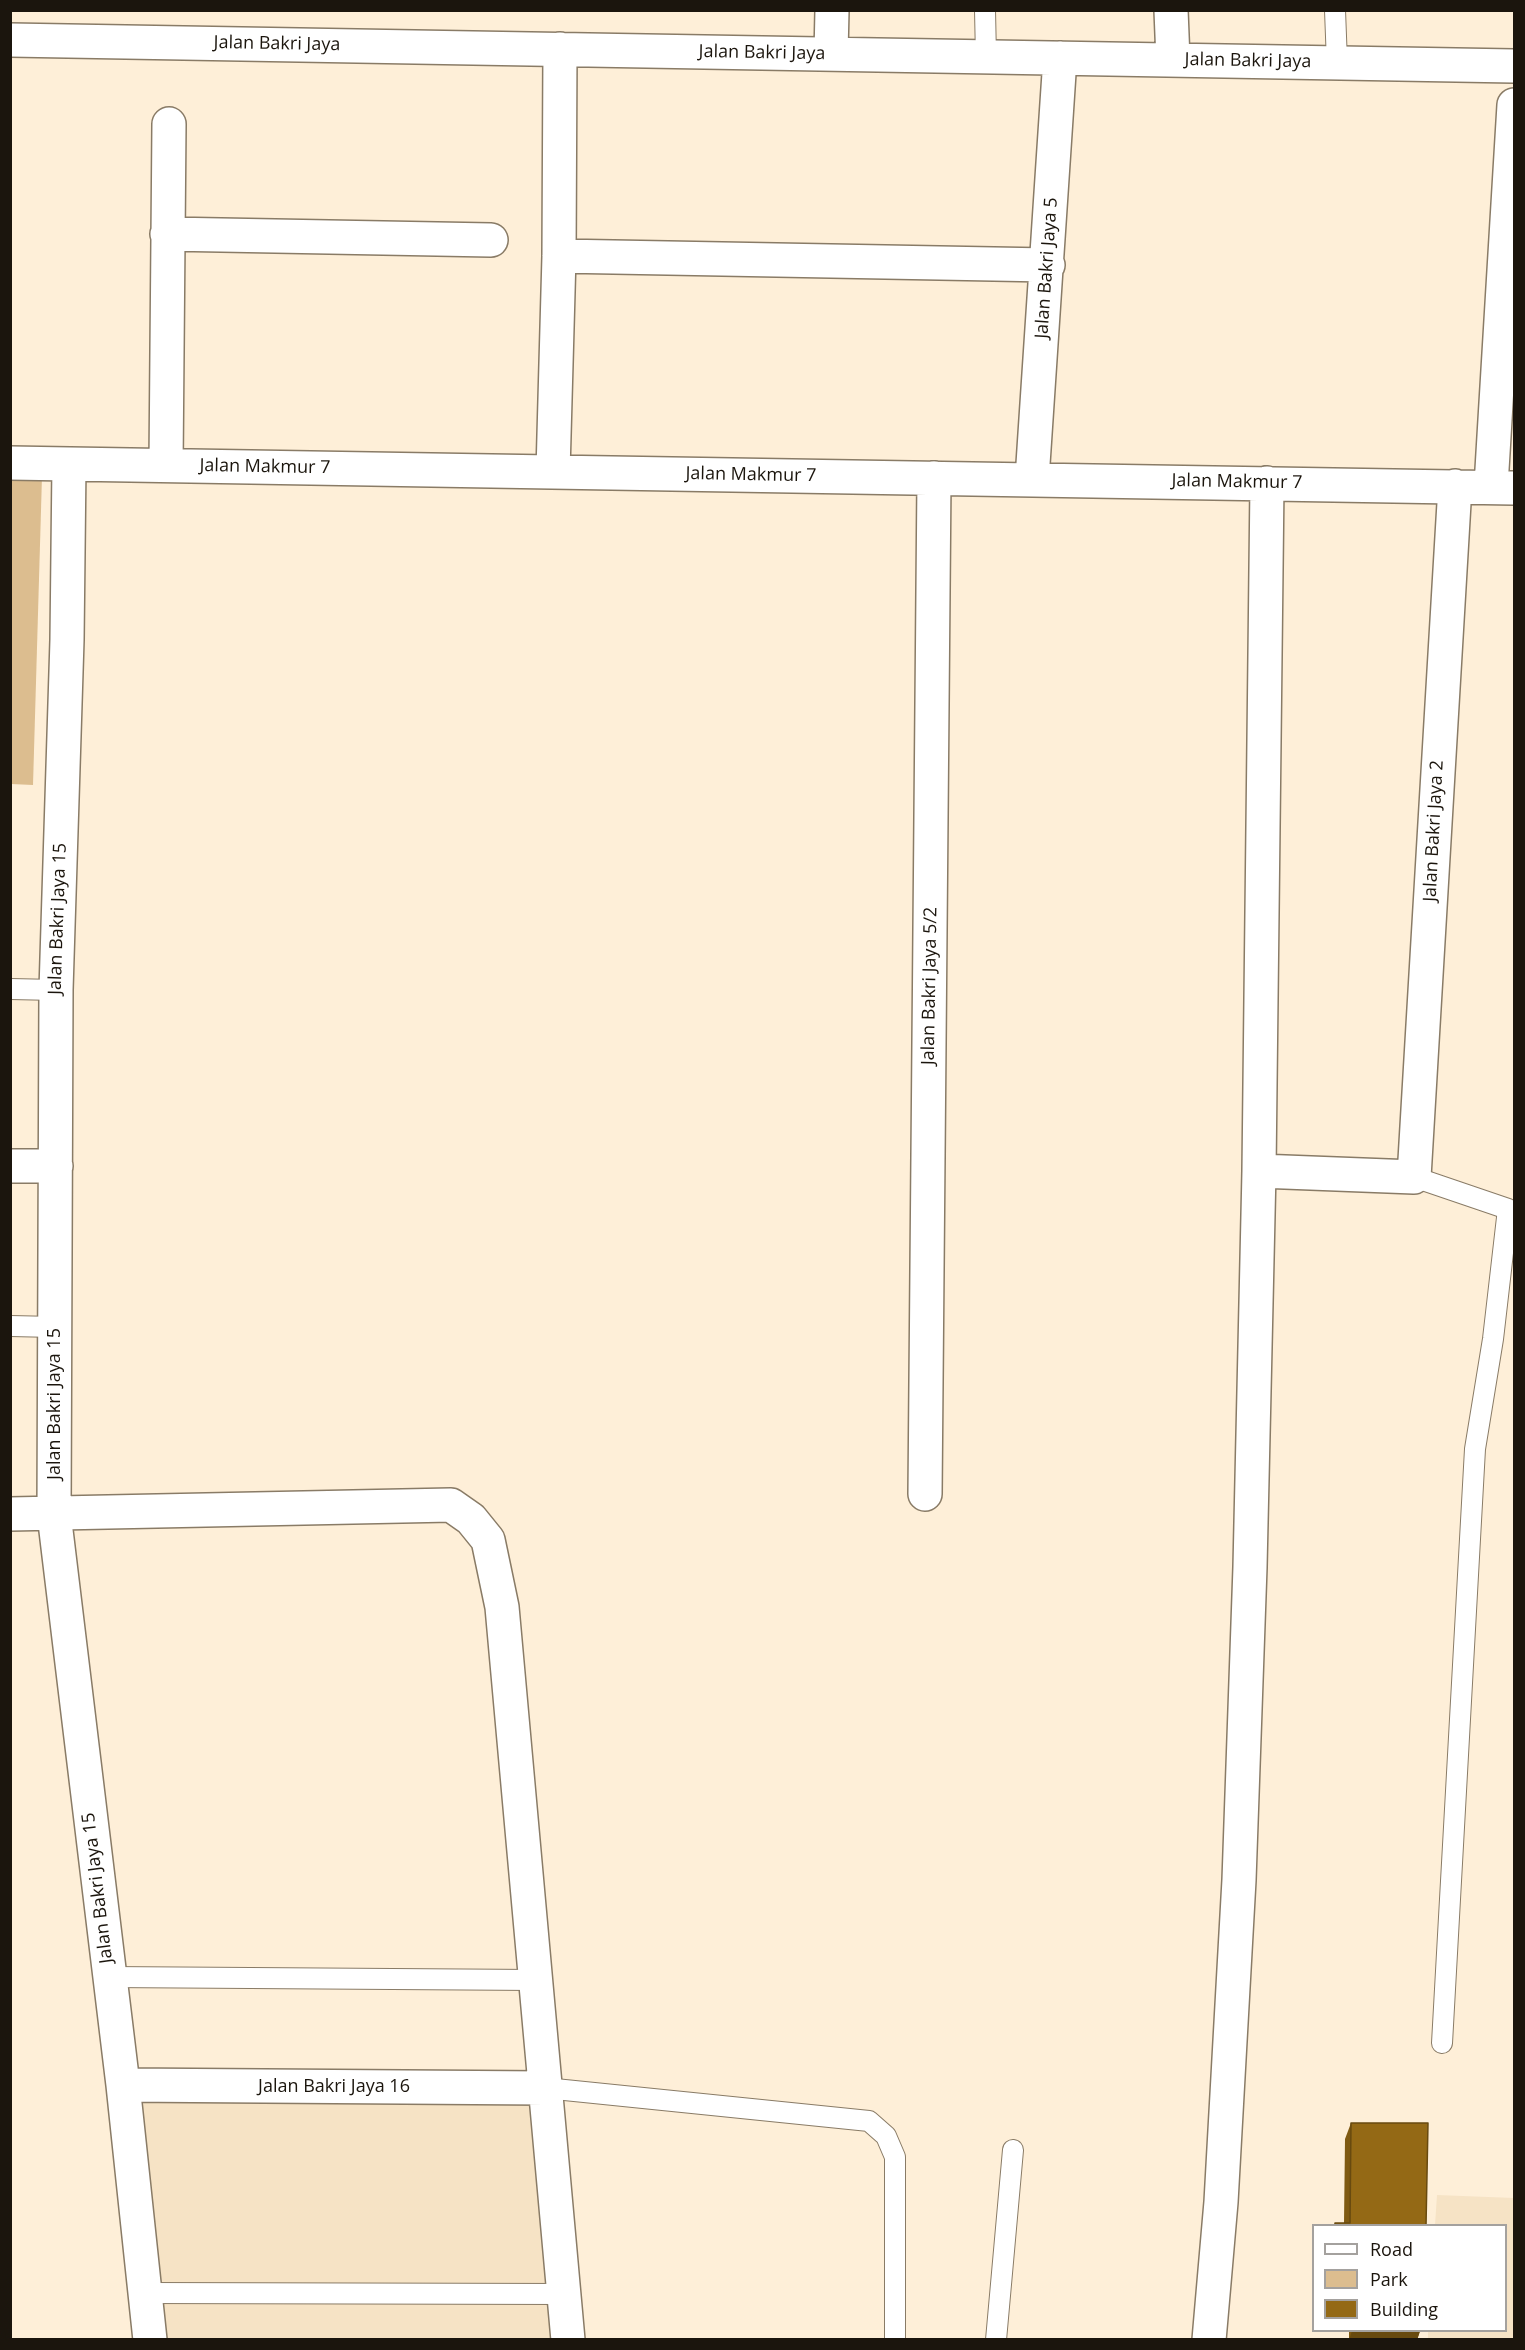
<!DOCTYPE html>
<style>
body{margin:0}
#map{position:relative;width:1525px;height:2350px;overflow:hidden;background:#feefd8;font-family:"Open Sans",sans-serif}
canvas{display:block}
.frame{position:absolute;inset:0;border:12px solid #1b150d;pointer-events:none}
.legend{position:absolute;left:1312px;top:2224px;width:195px;height:108px;box-sizing:border-box;background:#fff;border:2px solid #a4a19e;margin:0;padding:8px 10px;list-style:none;font-size:18px;color:#1b150d}
.legend li{display:flex;align-items:center;gap:12px;height:30px}
.legend b{width:30px;border:2px solid #a4a19e}
</style>
<div id="map">
<canvas width="1525" height="2350"></canvas>
<div class="frame"></div>
<ul class="legend">
<li><b style="height:8px;background:#fff"></b>Road</li>
<li><b style="height:16px;background:#dcbd8f"></b>Park</li>
<li><b style="height:16px;background:#946915"></b>Building</li>
</ul>
</div>
<script>
const ctx = document.querySelector('canvas').getContext('2d');
ctx.lineJoin = 'round';
function fill(path, color) { ctx.fillStyle = color; ctx.fill(path, 'evenodd'); }
const poly = rows => new Path2D(rows.map(r => 'M' + r).join(''));
function stroke(path, color, width, dash) { ctx.strokeStyle = color; ctx.lineWidth = width; ctx.lineCap = dash ? 'butt' : 'round'; ctx.setLineDash(dash || []); ctx.stroke(path); }
function write(font, color, halo, rows, align = 'center') {
  ctx.font = font + ' "Open Sans",sans-serif'; ctx.lineWidth = 4.5; ctx.setLineDash([]); ctx.textBaseline = 'middle'; ctx.strokeStyle = halo; ctx.fillStyle = color; for (const [text, x, y, turn = 0] of rows) {
    ctx.save(); ctx.translate(x, y); ctx.rotate((+turn || 0) * Math.PI / 180); ctx.textAlign = isNaN(turn) ? turn : align; if (halo) ctx.strokeText(text, 0, 0); ctx.fillText(text, 0, 0); ctx.restore();
  }
}
const built = poly([
 [108,2072,555,2073,583,2339,134,2339],
 [1437,2195,1514,2198,1514,2339,1428,2339,1428,2331,1506,2330,1506,2226,1435,2225]
]);
const green = poly([
 [11,476,42,476,33,785,11,784]
]);
const service = poly([
 [985,10,986,57],
 [1335,10,1337,63],
 [10,989,56,990],
 [1414,1177,1508,1209,1493,1339,1475,1449,1442,2043],
 [10,1326,55,1327],
 [108,1977,535,1980],
 [545,2088,869,2121,886,2136,895,2157,895,2340],
 [145,2293,564,2294],
 [996,2340,1013,2150]
]);
const minor = poly([
 [1171,10,1173,60],
 [10,40,1514,66],
 [831,54,832,10],
 [167,234,491,240],
 [559,256,1048,265],
 [10,463,1514,488],
 [69,464,67,640,56,990,54,1514,123,2085,150,2340],
 [166,465,169,124],
 [553,471,559,256,560,49],
 [1032,479,1060,58],
 [1491,486,1514,105],
 [10,1166,56,1166],
 [1259,1171,1414,1177,1455,486],
 [925,1494,934,478],
 [10,1514,451,1505,471,1519,488,1540,502,1607,568,2340],
 [123,2085,545,2088],
 [1209,2340,1221,2202,1239,1880,1250,1567,1259,1171,1267,483]
]);
const wall = poly([
 [1351,2123,1426,2226,1334,2226,1335,2223,1344,2223,1345,2139],
 [1349,2331,1420,2331,1417,2340,1349,2340]
]);
const shadedWall = poly([
 [1352,2331,1420,2331,1417,2340,1349,2340]
]);
const building = poly([
 [1351,2123,1428,2123,1426,2226,1335,2226,1335,2223,1350,2223,1351,2123]
]);
const streetNames = [
 ["Jalan Bakri Jaya",277,44,1],
 ["Jalan Bakri Jaya",762,53,1],
 ["Jalan Bakri Jaya",1248,61,1],
 ["Jalan Bakri Jaya 5",1047,268,-86],
 ["Jalan Makmur 7",265,467,1],
 ["Jalan Makmur 7",751,475,1],
 ["Jalan Makmur 7",1237,482,1],
 ["Jalan Bakri Jaya 2",1434,831,-87],
 ["Jalan Bakri Jaya 15",58,919,-88],
 ["Jalan Bakri Jaya 5/2",930,986,-89],
 ["Jalan Bakri Jaya 15",55,1404,-90],
 ["Jalan Bakri Jaya 15",98,1888,-97],
 ["Jalan Bakri Jaya 16",334,2087]
];
fill(built, '#f6e3c5');
fill(green, '#dcbd8f');
stroke(service, '#897b66', 22);
stroke(minor, '#897b66', 36);
stroke(service, '#fff', 20);
stroke(minor, '#fff', 33);
fill(wall, '#7f5a12');
fill(shadedWall, '#684a0f');
fill(building, '#946915');
stroke(building, '#684a0f', 1.5);
write('18px', '#1b150d', '#fff', streetNames);
</script>
